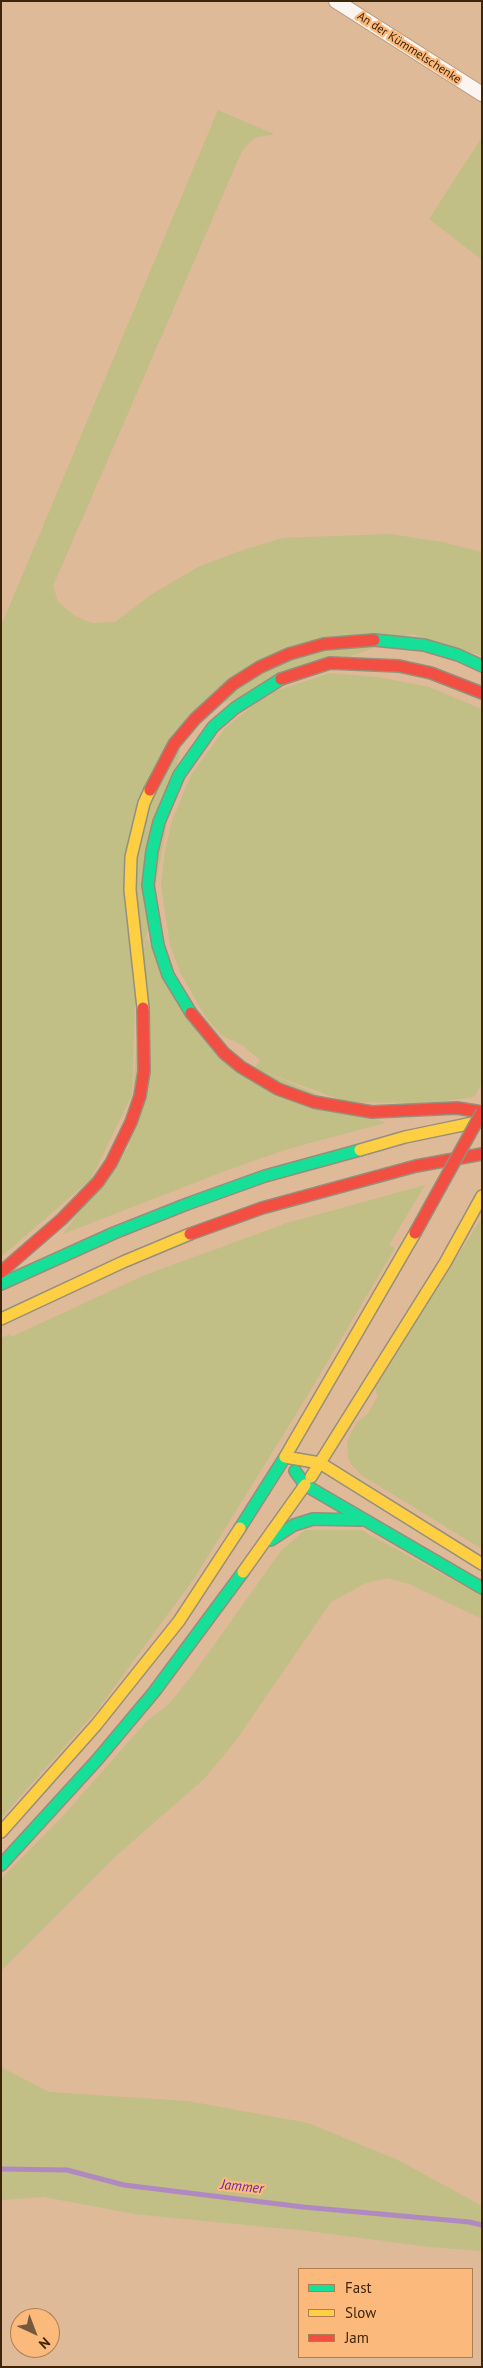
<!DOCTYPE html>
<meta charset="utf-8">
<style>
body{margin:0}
#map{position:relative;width:483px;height:2368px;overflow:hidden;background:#deba99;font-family:"PT Sans",sans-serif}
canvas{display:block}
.frame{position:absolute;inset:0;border:2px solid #3e250a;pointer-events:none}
.legend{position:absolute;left:298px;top:2268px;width:175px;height:90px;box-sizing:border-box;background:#fbb97c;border:1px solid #af7e4e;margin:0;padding:6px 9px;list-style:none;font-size:15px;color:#3e250a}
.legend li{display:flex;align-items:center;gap:10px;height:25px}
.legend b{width:25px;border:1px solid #af7e4e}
.north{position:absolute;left:10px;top:2308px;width:50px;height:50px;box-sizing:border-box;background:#fbb97c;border:1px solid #af7e4e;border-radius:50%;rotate:137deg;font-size:14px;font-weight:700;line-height:20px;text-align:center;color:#3e250a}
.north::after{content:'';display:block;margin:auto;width:18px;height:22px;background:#76593c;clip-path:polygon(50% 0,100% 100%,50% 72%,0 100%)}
</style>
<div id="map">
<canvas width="483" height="2368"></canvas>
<div class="frame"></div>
<ul class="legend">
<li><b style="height:6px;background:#16e098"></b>Fast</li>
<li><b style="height:6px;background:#ffcf43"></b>Slow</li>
<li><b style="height:6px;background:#f24e42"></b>Jam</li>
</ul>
<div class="north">N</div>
</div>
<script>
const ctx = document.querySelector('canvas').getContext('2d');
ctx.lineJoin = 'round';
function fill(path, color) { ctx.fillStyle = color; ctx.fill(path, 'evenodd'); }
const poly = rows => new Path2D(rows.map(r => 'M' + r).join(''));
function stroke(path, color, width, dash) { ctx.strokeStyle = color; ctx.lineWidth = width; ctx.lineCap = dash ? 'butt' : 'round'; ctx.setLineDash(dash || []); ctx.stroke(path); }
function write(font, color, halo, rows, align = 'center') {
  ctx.font = font + ' "PT Sans",sans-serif'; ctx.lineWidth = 4.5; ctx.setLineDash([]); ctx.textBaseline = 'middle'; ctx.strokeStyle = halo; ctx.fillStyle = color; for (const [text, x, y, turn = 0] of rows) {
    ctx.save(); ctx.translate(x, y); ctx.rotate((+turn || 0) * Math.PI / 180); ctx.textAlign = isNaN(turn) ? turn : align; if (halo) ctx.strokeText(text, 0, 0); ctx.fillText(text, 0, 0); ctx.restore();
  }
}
const green = poly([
 [218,110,274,134,254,138,242,151,53,586,58,602,75,616,92,623,115,622,152,594,200,566,243,550,283,538,390,534,443,542,482,552,482,656,411,634,186,717,135,1000,132,1095,91,1179,1,1257,1,626],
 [482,137,482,260,429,219],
 [330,673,378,677,429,687,482,709,482,1084,474,1097,434,1103,347,1102,255,1068,260,1060,242,1045,221,1035,205,1016,181,974,170,945,161,885,165,851,172,821,191,775,226,727,269,693],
 [145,936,211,1049,385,1123,288,1149,233,1168,63,1234,129,1146],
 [425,1185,389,1245,395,1248,306,1398,193,1580,98,1709,1,1818,1,1338,10,1334,11,1337,145,1275,287,1223],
 [482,1217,482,1549,361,1475,351,1464,348,1457,347,1441,357,1422,367,1415,378,1396,375,1388],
 [305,1530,361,1530,482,1596,482,1619,409,1584,388,1578,366,1583,331,1602,234,1743,204,1779,116,1856,1,1971,1,1879,63,1816,146,1722,170,1703,197,1669,281,1551],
 [1,2067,49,2092,188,2101,308,2123,398,2160,482,2206,482,2251,429,2247,308,2231,134,2214,44,2197,1,2200]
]);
const stream = poly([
 [1,2169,67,2170,124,2185,303,2207,469,2222,482,2225]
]);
const street = poly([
 [336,1,482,94]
]);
const fast = poly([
 [374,640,424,645,458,655,482,666],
 [191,1013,168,975,158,945,148,885,152,851,159,822,179,775,213,727,235,708,281,679],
 [1,1284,114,1233,187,1204,265,1176,360,1150],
 [295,1471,305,1485,482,1588],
 [240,1528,285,1457],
 [271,1540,294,1525,313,1519,361,1520],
 [1,1865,97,1760,154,1692,243,1572]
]);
const slow = poly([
 [143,1008,130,890,131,857,144,803,150,790],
 [360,1150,405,1137,482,1121],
 [1,1319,123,1262,190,1234],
 [285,1457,415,1233],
 [285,1457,320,1463,482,1564],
 [311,1477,445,1263,482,1196],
 [243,1572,305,1485],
 [1,1832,96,1725,179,1621,240,1528]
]);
const jam = poly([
 [281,679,330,663,399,666,431,673,482,693],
 [150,790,174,744,195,719,233,684,260,667,289,654,324,644,374,640],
 [191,1013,224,1053,241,1067,278,1089,314,1102,372,1112,457,1108,482,1112],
 [190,1234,262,1208,416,1166,482,1154],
 [1,1272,62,1219,98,1182,111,1163,131,1122,140,1096,144,1071,143,1008]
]);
const jamBridge = poly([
 [415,1233,482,1112]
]);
const streetNames = [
 ["An der Kümmelschenke",409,48,33]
];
const waterNames = [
 ["Jammer",242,2187,6]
];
fill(green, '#c1be86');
stroke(stream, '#b189c1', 5);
stroke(street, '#b79a80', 16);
stroke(fast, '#958f7c', 14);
stroke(slow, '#958f7c', 14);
stroke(jam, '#958f7c', 14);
stroke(street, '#faf5f0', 14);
stroke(fast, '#16e098', 11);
stroke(slow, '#ffcf43', 11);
stroke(jam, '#f24e42', 11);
stroke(jamBridge, '#958f7c', 14, []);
stroke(jamBridge, '#f24e42', 11);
write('12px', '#3e250a', '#fbb97c', streetNames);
write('italic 14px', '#652b9b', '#fbb97c', waterNames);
</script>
